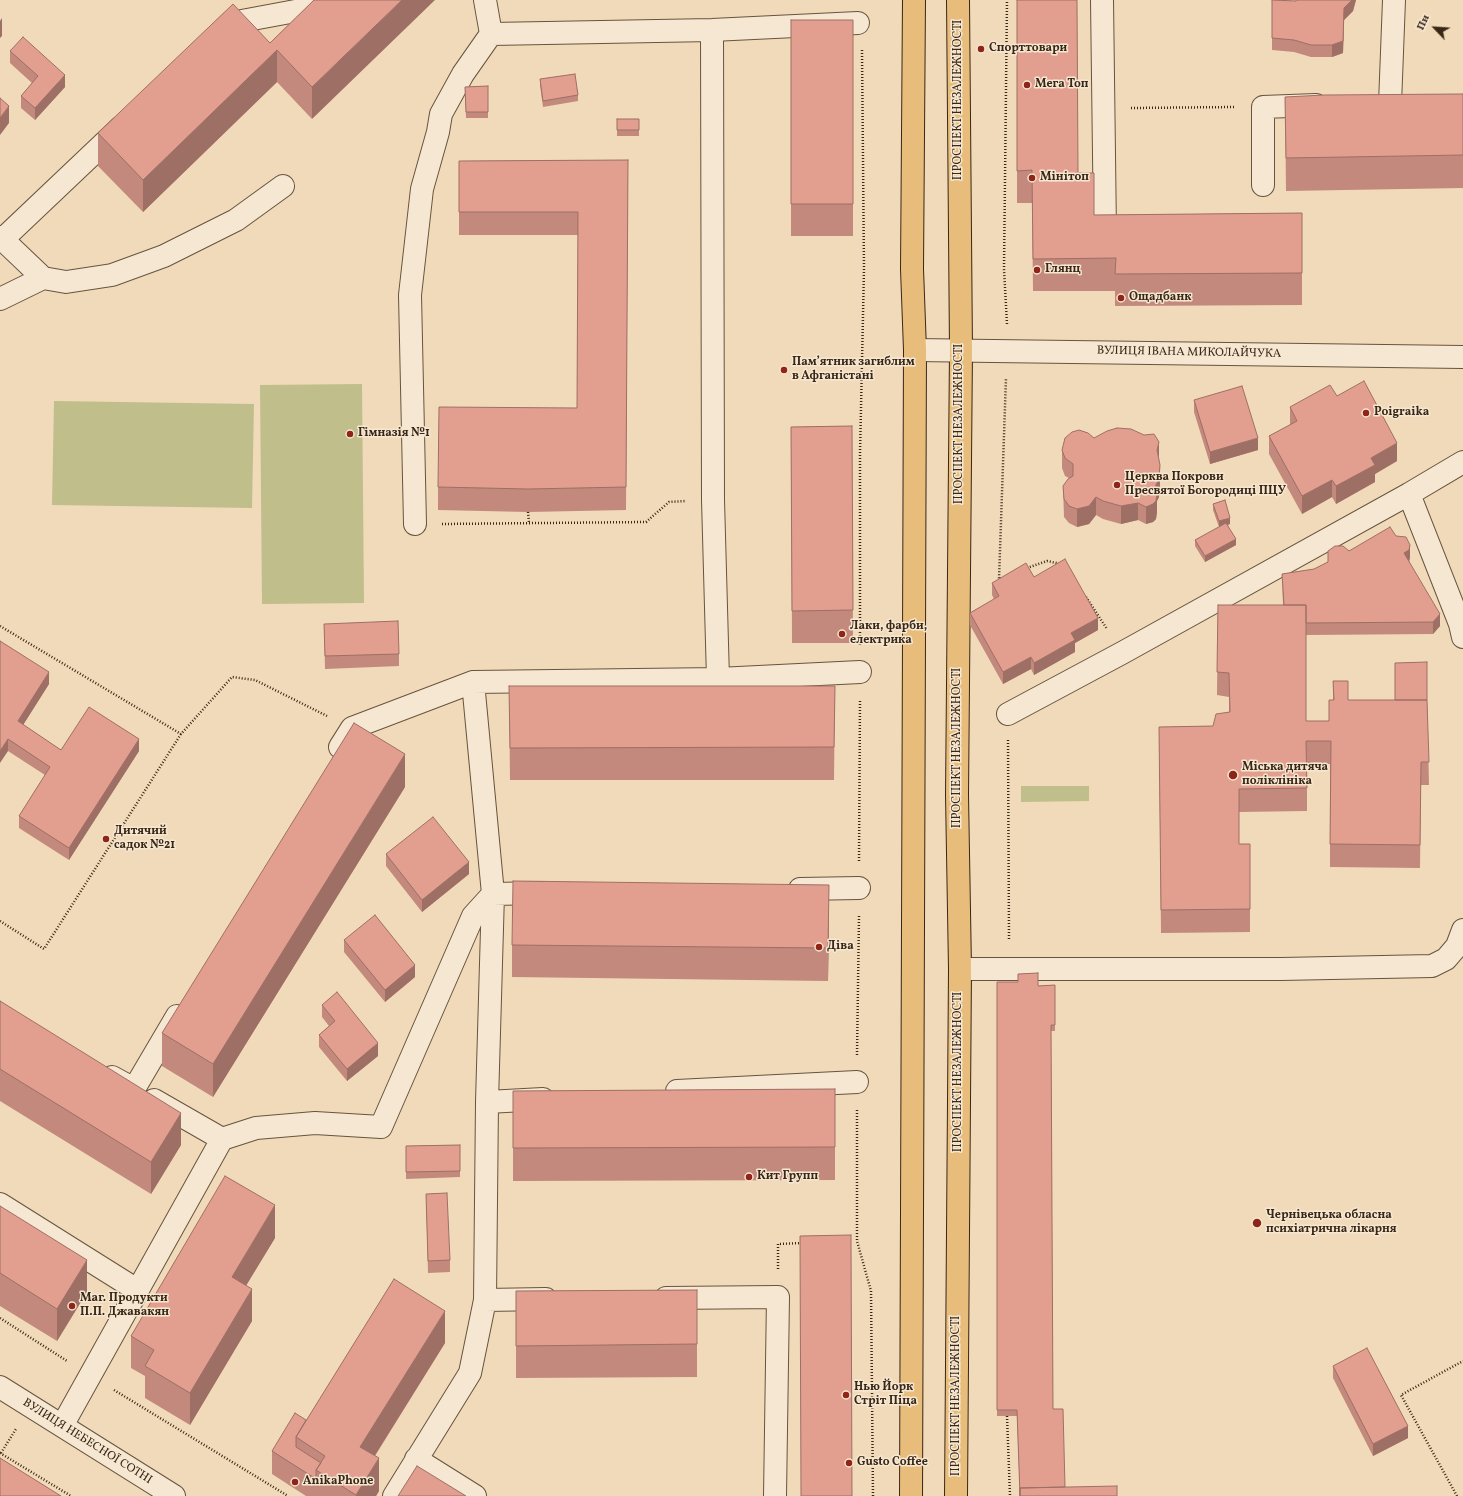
<!DOCTYPE html>
<meta charset="utf-8">
<style>
body{margin:0}
#map{position:relative;width:1463px;height:1496px;overflow:hidden;background:#f1dab9;font-family:Vollkorn,serif}
canvas{display:block}
.north{position:absolute;left:1415px;top:8px;width:40px;height:40px;-webkit-text-stroke:3px #f6e7d2;paint-order:stroke;rotate:295deg;font-size:11px;font-weight:700;line-height:16px;text-align:center;color:#392715}
.north::after{content:'';display:block;margin:auto;width:14px;height:18px;background:#392715;clip-path:polygon(50% 0,100% 100%,50% 72%,0 100%)}
</style>
<div id="map">
<canvas width="1463" height="1496"></canvas>
<div class="north">Пн</div>
</div>
<script>
const ctx = document.querySelector('canvas').getContext('2d');
ctx.lineJoin = 'round';
function fill(path, color) { ctx.fillStyle = color; ctx.fill(path, 'evenodd'); }
const poly = rows => new Path2D(rows.map(r => 'M' + r).join(''));
function stroke(path, color, width, dash) { ctx.strokeStyle = color; ctx.lineWidth = width; ctx.lineCap = dash ? 'butt' : 'round'; ctx.setLineDash(dash || []); ctx.stroke(path); }
function write(font, color, halo, rows, align = 'center') {
  ctx.font = font + ' Vollkorn,serif'; ctx.lineWidth = 3; ctx.setLineDash([]); ctx.textBaseline = 'middle'; ctx.strokeStyle = halo; ctx.fillStyle = color; for (const [text, x, y, turn = 0] of rows) {
    ctx.save(); ctx.translate(x, y); ctx.rotate((+turn || 0) * Math.PI / 180); ctx.textAlign = isNaN(turn) ? turn : align; if (halo) ctx.strokeText(text, 0, 0); ctx.fillText(text, 0, 0); ctx.restore();
  }
}
const green = poly([
 [362,384,364,603,262,604,260,385],
 [54,401,254,404,252,508,52,505],
 [1021,786,1089,786,1089,801,1021,802]
]);
const path = poly([
 [1131,108,1236,107],
 [1007,324,1004,269,1007,0],
 [528,512,529,523],
 [442,524,646,522,669,502,686,501],
 [1027,568,1047,561,1061,564],
 [1001,578,999,579,1006,378],
 [1086,597,1107,629],
 [0,626,181,734,232,677,255,680,327,716],
 [860,645,860,454,864,269,862,50],
 [1008,740,1009,941],
 [859,861,860,700],
 [0,921,44,949,181,734],
 [857,1055,859,916],
 [857,1110,857,1241,871,1291,873,1496],
 [778,1269,778,1244,802,1243],
 [0,1318,67,1361],
 [114,1390,288,1496],
 [1007,1416,1010,1496],
 [0,1453,71,1496],
 [1,1453,16,1429],
 [1457,1496,1401,1395,1463,1361]
]);
const minor = poly([
 [1102,0,1105,232,1118,232],
 [712,30,713,500,718,679],
 [222,32,231,23,301,10,313,0],
 [491,34,712,30,858,23],
 [1390,104,1394,0],
 [1263,185,1263,107,1316,105],
 [0,237,43,278,66,282,112,275,164,256,236,220,283,186],
 [3,239,120,128],
 [0,299,43,278],
 [915,350,1463,357],
 [1409,494,1460,624,1463,637],
 [415,524,410,295,422,189,438,132,441,114,463,74,491,34,485,0],
 [1008,714,1122,653,1409,494,1463,462],
 [340,747,352,728,473,682,718,679,860,672],
 [800,889,859,888],
 [960,969,1281,969,1432,966,1446,959,1457,946,1463,930],
 [112,1077,134,1089,177,1016],
 [677,1091,857,1082],
 [487,1102,543,1099],
 [222,1139,256,1128,315,1123,381,1127,473,916,493,894,542,893],
 [0,1204,137,1290],
 [666,1298,778,1297,775,1496],
 [485,1300,546,1299],
 [0,1387,174,1496],
 [62,1426,222,1139,154,1100],
 [416,1459,475,1496],
 [394,1496,470,1373,485,1300,487,1102,493,894,473,682]
]);
const major = poly([
 [911,1496,915,350,912,269,914,0],
 [956,1496,960,969,957,795,961,350,958,0]
]);
const wall = poly([
 [314,0,312,119,277,82,143,212,98,166,98,133,270,43],
 [1017,0,1078,173,1094,215,1302,213,1302,305,1115,306,1115,291,1033,291,1032,203,1017,203],
 [1272,0,1296,1,1296,0,1356,0,1353,11,1344,20,1343,53,1332,57,1311,57,1294,52,1272,50],
 [791,20,853,20,853,236,791,236],
 [10,51,65,87,35,120,21,108,21,96,32,83,10,63],
 [540,79,578,95,578,101,543,107,540,85],
 [488,86,488,118,466,118,465,87],
 [1463,94,1463,188,1286,191,1285,97],
 [617,119,639,119,639,136,617,136],
 [628,160,626,510,528,512,438,510,438,487,577,408,578,235,459,235,459,161],
 [1337,396,1397,461,1375,474,1375,482,1336,504,1332,497,1302,514,1269,454,1269,436,1290,425,1290,407],
 [1194,400,1258,450,1210,464,1194,412],
 [852,426,853,643,792,643,791,427],
 [1094,438,1159,459,1160,482,1159,497,1157,501,1157,512,1156,519,1153,522,1146,524,1138,520,1121,524,1103,519,1096,515,1089,524,1077,527,1069,523,1064,517,1063,486,1069,478,1065,476,1062,468,1062,450],
 [1213,504,1230,524,1228,525,1236,545,1205,562,1195,546,1195,540,1219,527,1213,510],
 [1396,536,1410,557,1409,562,1440,626,1433,634,1306,635,1306,721,1329,721,1329,700,1333,700,1333,681,1348,700,1427,700,1429,785,1421,785,1420,868,1330,867,1330,764,1307,764,1307,811,1239,812,1239,844,1250,844,1250,932,1161,933,1159,727,1213,726,1229,712,1229,697,1217,695,1218,605,1283,605,1282,574,1314,569,1349,551],
 [1034,577,1098,630,1075,643,1075,652,1034,675,1031,669,1003,684,970,625,970,613,994,599,992,595,992,583],
 [324,624,399,654,399,666,325,669],
 [0,641,49,684,23,725,61,750,139,751,69,860,19,828,19,816,45,775,8,751],
 [509,686,835,686,834,780,510,780],
 [405,787,213,1097,162,1066,162,1033],
 [386,854,469,874,422,912,386,866],
 [829,917,828,981,512,977,512,945],
 [344,940,415,977,385,1002,344,952],
 [997,982,1038,986,1055,985,1055,1031,1051,1031,1053,1409,1065,1487,1020,1496,1017,1416,997,1416],
 [0,1001,181,1145,151,1194,0,1101],
 [322,1005,378,1056,347,1081,319,1047,319,1035,329,1026,322,1017],
 [835,1089,835,1180,513,1181,513,1091],
 [460,1145,460,1177,406,1179,406,1146],
 [426,1194,450,1260,450,1272,428,1273],
 [0,1206,87,1292,57,1341,0,1306],
 [275,1238,246,1285,252,1321,190,1425,145,1398,145,1376,131,1368,131,1336],
 [697,1290,697,1377,516,1378,516,1291],
 [445,1343,375,1456,379,1491,376,1496,306,1496,272,1474,272,1451,306,1420],
 [1333,1366,1408,1438,1373,1456,1333,1378]
]);
const shadedWall = poly([
 [402,0,435,0,312,119,312,87],
 [1352,0,1356,0,1353,11,1344,20,1343,53,1332,57,1332,45,1344,8],
 [2,18,2,36,0,38,0,21],
 [277,50,277,82,143,212,143,180],
 [65,75,65,87,35,120,35,108],
 [9,106,9,123,0,135,0,118],
 [1258,438,1258,450,1210,464,1210,452],
 [1159,442,1159,460,1157,450],
 [1397,443,1397,461,1375,474,1375,482,1336,504,1336,486,1371,458],
 [1160,465,1160,482,1159,497,1157,501,1157,512,1156,519,1153,522,1146,524,1146,507,1154,489],
 [1332,480,1332,497,1302,514,1302,496],
 [1096,497,1096,515,1089,524,1077,527,1077,509],
 [1138,503,1138,520,1121,524,1121,506],
 [1230,518,1230,524,1219,527,1219,521],
 [1236,539,1236,545,1205,562,1205,556],
 [1410,545,1410,557,1409,562,1404,553],
 [1440,614,1440,626,1433,634,1433,622],
 [1098,618,1098,630,1075,643,1075,652,1034,675,1034,663,1071,633],
 [1031,657,1031,669,1003,684,1003,672],
 [49,672,49,684,18,733,18,721],
 [8,739,8,751,0,763,0,751],
 [139,739,139,751,69,860,69,848],
 [405,754,405,787,213,1097,213,1064],
 [469,862,469,874,422,912,422,900],
 [829,885,829,917,828,981,828,948],
 [415,965,415,977,385,1002,385,990],
 [378,1043,378,1056,347,1081,347,1069],
 [181,1113,181,1145,151,1194,151,1162],
 [275,1205,275,1238,232,1309,232,1277],
 [87,1260,87,1292,57,1341,57,1309],
 [252,1289,252,1321,190,1425,190,1393],
 [445,1311,445,1343,360,1479,360,1447],
 [1408,1426,1408,1438,1373,1456,1373,1444],
 [379,1458,379,1491,376,1496,356,1496,356,1495]
]);
const building = poly([
 [314,0,402,0,312,87,277,50,143,180,98,133,233,4,270,43,314,0],
 [1017,0,1077,0,1078,173,1094,173,1094,215,1302,213,1302,273,1115,274,1116,258,1033,259,1032,170,1017,171,1017,0],
 [1272,0,1296,1,1296,0,1352,0,1344,8,1343,41,1332,45,1311,45,1294,40,1272,38,1272,0],
 [791,20,853,20,853,204,791,204,791,20],
 [23,37,65,75,35,108,21,96,38,76,10,51,23,37],
 [575,74,578,95,543,101,540,79,575,74],
 [488,86,488,112,466,112,465,87,488,86],
 [1463,94,1463,155,1286,158,1285,97,1324,95,1463,94],
 [0,98,9,106,0,118,0,98],
 [617,119,639,119,639,130,617,130,617,119],
 [628,160,626,487,528,489,438,487,439,407,577,408,578,212,459,212,459,161,628,160],
 [1364,381,1397,443,1371,458,1375,465,1336,486,1332,480,1302,496,1269,436,1297,421,1290,407,1330,385,1337,396,1364,381],
 [1242,386,1258,438,1210,452,1194,400,1242,386],
 [852,426,853,610,792,611,791,427,852,426],
 [1117,428,1131,429,1144,435,1154,434,1159,442,1157,450,1160,465,1159,479,1154,489,1157,494,1156,501,1153,504,1146,507,1138,503,1121,506,1103,501,1096,497,1089,506,1077,509,1069,506,1064,499,1063,486,1068,479,1073,476,1073,464,1065,458,1062,450,1065,438,1072,432,1079,430,1088,433,1094,438,1107,431,1117,428],
 [1225,500,1230,518,1219,521,1213,504,1225,500],
 [1226,523,1236,539,1205,556,1195,540,1226,523],
 [1390,527,1396,536,1406,537,1410,545,1409,550,1404,553,1440,614,1433,622,1306,623,1306,605,1284,605,1282,574,1314,569,1328,562,1328,551,1335,546,1343,546,1349,551,1390,527],
 [1065,559,1098,618,1071,633,1075,640,1034,663,1031,657,1003,672,970,613,999,596,992,583,1026,563,1034,577,1065,559],
 [1218,605,1306,605,1306,721,1329,721,1329,700,1334,700,1333,681,1348,681,1348,700,1427,700,1429,762,1421,762,1420,845,1330,844,1331,741,1306,741,1307,788,1239,789,1239,844,1250,844,1250,909,1161,910,1159,727,1213,726,1216,714,1230,712,1229,673,1217,672,1218,605],
 [398,621,399,654,325,656,324,624,398,621],
 [0,641,49,672,18,721,61,750,89,707,139,739,69,848,19,816,50,767,8,739,0,751,0,641],
 [1427,662,1427,700,1395,700,1395,663,1427,662],
 [509,686,835,686,834,747,510,748,509,686],
 [354,723,405,754,213,1064,162,1033,354,723],
 [433,817,469,862,422,900,386,854,433,817],
 [513,881,829,885,828,948,512,945,513,881],
 [375,915,415,965,385,990,344,940,375,915],
 [1038,973,1038,986,1055,985,1055,1025,1051,1025,1053,1409,1063,1409,1065,1487,1020,1488,1020,1496,1017,1410,997,1410,997,982,1018,982,1018,974,1038,973],
 [337,992,378,1043,347,1069,319,1035,335,1021,322,1005,337,992],
 [0,1001,181,1113,151,1162,0,1069,0,1001],
 [835,1089,835,1147,513,1148,513,1091,835,1089],
 [460,1145,460,1171,406,1172,406,1146,460,1145],
 [225,1176,275,1205,232,1277,252,1289,190,1393,145,1366,154,1350,131,1336,225,1176],
 [447,1193,450,1260,428,1261,426,1194,447,1193],
 [0,1206,87,1260,57,1309,0,1273,0,1206],
 [851,1235,852,1496,801,1496,800,1236,851,1235],
 [394,1279,445,1311,360,1447,379,1458,356,1495,316,1470,325,1456,296,1437,394,1279],
 [697,1290,697,1344,516,1346,516,1291,697,1290],
 [1367,1348,1408,1426,1373,1444,1333,1366,1367,1348],
 [295,1413,306,1420,296,1437,296,1447,321,1463,316,1470,316,1479,272,1451,295,1413],
 [0,1458,61,1496,0,1496,0,1458],
 [417,1466,466,1496,398,1496,417,1466],
 [1117,1486,1117,1496,1020,1496,1020,1488,1117,1486]
]);
const markers = [
 [981,49,4,"#8f2418"],
 [1027,85,4,"#8f2418"],
 [1032,178,4,"#8f2418"],
 [1037,270,4,"#8f2418"],
 [1121,298,4,"#8f2418"],
 [784,370,4,"#8f2418"],
 [1366,413,4,"#8f2418"],
 [350,434,4,"#8f2418"],
 [1117,485,4,"#8f2418"],
 [842,634,4,"#8f2418"],
 [1233,775,5,"#8f2418"],
 [106,839,4,"#8f2418"],
 [819,947,4,"#8f2418"],
 [749,1177,4,"#8f2418"],
 [1257,1223,5,"#8f2418"],
 [72,1306,4,"#8f2418"],
 [846,1395,4,"#8f2418"],
 [849,1463,4,"#8f2418"],
 [295,1482,4,"#8f2418"]
];
const poiNames = [
 ["Спорттовари",989,49],
 ["Мега Топ",1035,85],
 ["Мінітоп",1040,178],
 ["Глянц",1045,270],
 ["Ощадбанк",1129,298],
 ["Пам’ятник загиблим",792,363],
 ["в Афганістані",792,377],
 ["Poigraika",1374,413],
 ["Гімназія №1",358,434],
 ["Церква Покрови",1125,478],
 ["Пресвятої Богородиці ПЦУ",1125,492],
 ["Лаки, фарби,",850,627],
 ["електрика",850,641],
 ["Міська дитяча",1242,768],
 ["поліклініка",1242,782],
 ["Дитячий",114,832],
 ["садок №21",114,846],
 ["Діва",827,947],
 ["Кит Групп",757,1177],
 ["Чернівецька обласна",1266,1216],
 ["психіатрична лікарня",1266,1230],
 ["Маг. Продукти",80,1299],
 ["П.П. Джавакян",80,1313],
 ["Нью Йорк",854,1388],
 ["Стріт Піца",854,1402],
 ["Gusto Coffee",857,1463],
 ["AnikaPhone",303,1482]
];
const streetNames = [
 ["ПРОСПЕКТ НЕЗАЛЕЖНОСТІ",959,100,-90],
 ["ВУЛИЦЯ ІВАНА МИКОЛАЙЧУКА",1189,353,1],
 ["ПРОСПЕКТ НЕЗАЛЕЖНОСТІ",960,424,-90],
 ["ПРОСПЕКТ НЕЗАЛЕЖНОСТІ",958,748,-90],
 ["ПРОСПЕКТ НЕЗАЛЕЖНОСТІ",959,1072,-90],
 ["ПРОСПЕКТ НЕЗАЛЕЖНОСТІ",957,1396,-90],
 ["ВУЛИЦЯ НЕБЕСНОЇ СОТНІ",87,1442,32]
];
fill(green, '#c0be8b');
stroke(minor, '#67543e', 24);
stroke(major, '#392715', 24);
stroke(path, '#392715', 2.5, [1, 2]);
stroke(minor, '#f6e7d2', 22);
stroke(major, '#e8bd7c', 22);
fill(wall, '#c2897c');
fill(shadedWall, '#9e6f65');
fill(building, '#e29f90');
stroke(building, '#9e6f65', 1);
for (const [x, y, r, color] of markers) { const dot = new Path2D(); dot.arc(x, y, r, 0, 2 * Math.PI); ctx.fillStyle = color; ctx.fill(dot); stroke(dot, '#f6e7d2', 1.5); }
write('bold 12px', '#392715', '#f6e7d2', poiNames, 'left');
write('12px', '#392715', '#f6e7d2', streetNames);
</script>
